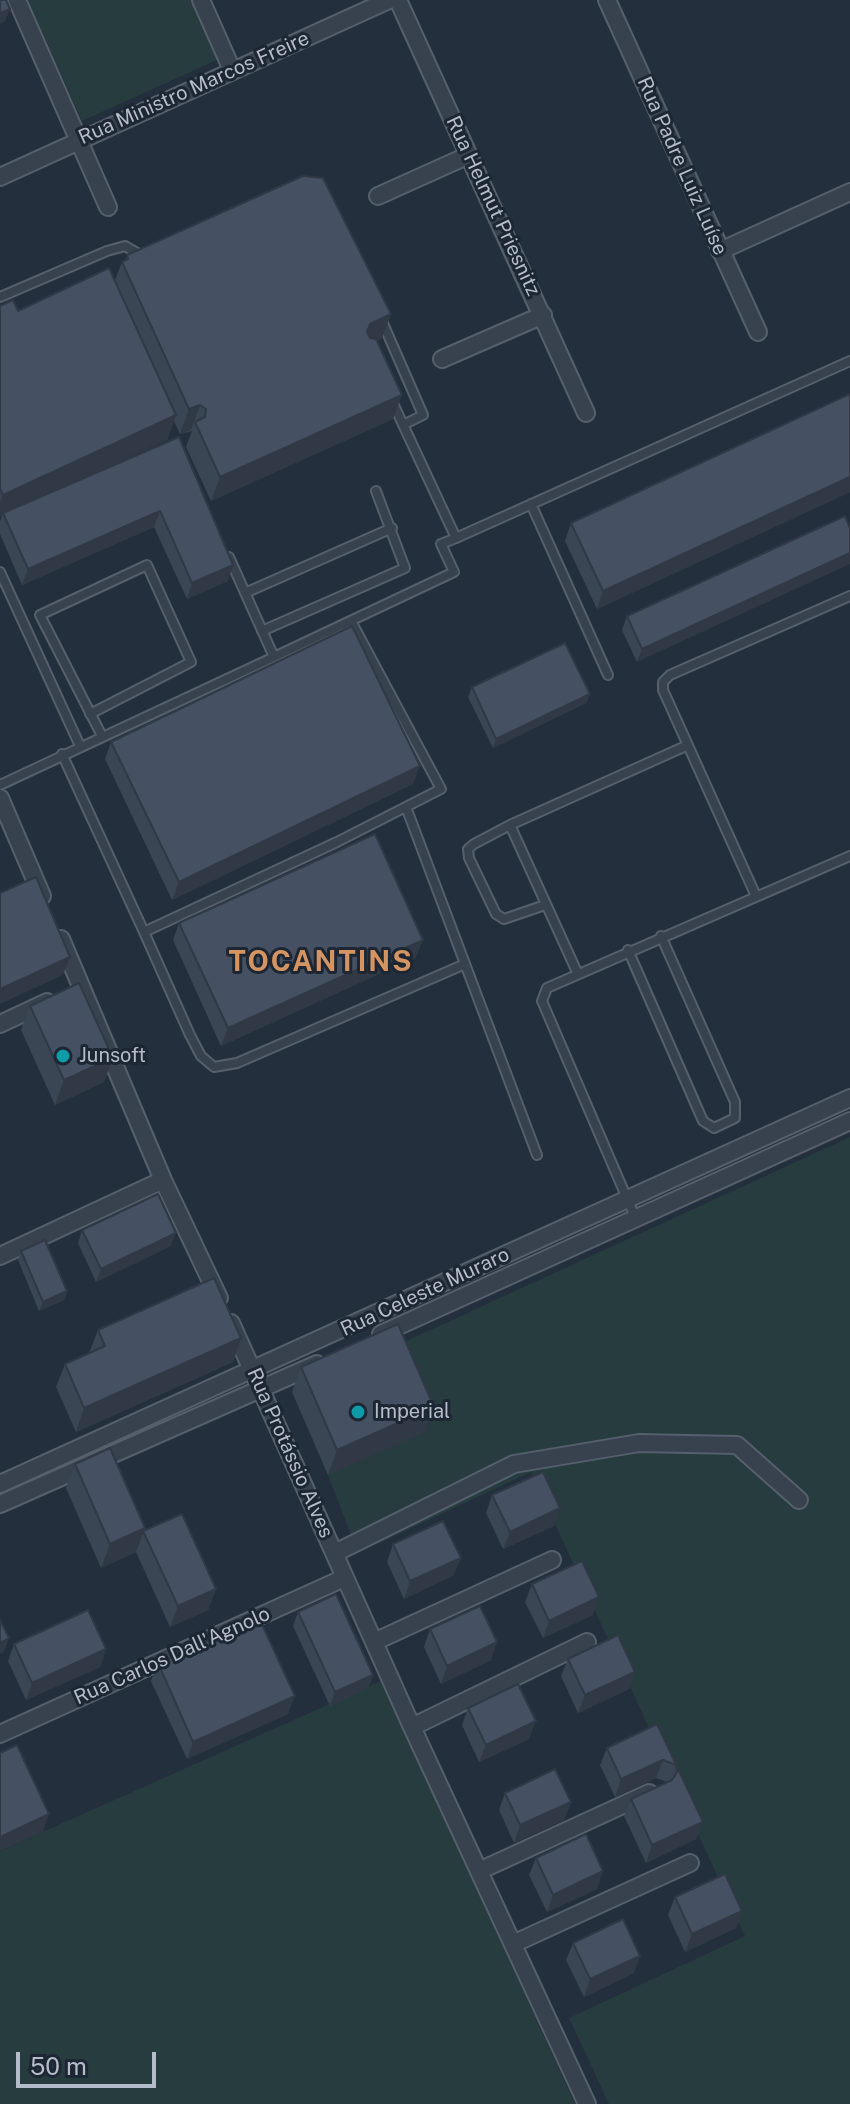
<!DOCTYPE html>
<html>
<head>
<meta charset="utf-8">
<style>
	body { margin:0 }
	#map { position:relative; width:850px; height:2104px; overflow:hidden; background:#242f3e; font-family:"Public Sans",sans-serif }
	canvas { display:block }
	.scale { position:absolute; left:16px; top:2052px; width:140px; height:36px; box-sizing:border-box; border:4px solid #b4bcc9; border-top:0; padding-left:10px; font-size:24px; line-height:28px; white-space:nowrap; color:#b4bcc9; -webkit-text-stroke:6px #1d2633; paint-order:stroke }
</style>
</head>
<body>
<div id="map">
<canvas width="850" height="2104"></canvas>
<div class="scale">50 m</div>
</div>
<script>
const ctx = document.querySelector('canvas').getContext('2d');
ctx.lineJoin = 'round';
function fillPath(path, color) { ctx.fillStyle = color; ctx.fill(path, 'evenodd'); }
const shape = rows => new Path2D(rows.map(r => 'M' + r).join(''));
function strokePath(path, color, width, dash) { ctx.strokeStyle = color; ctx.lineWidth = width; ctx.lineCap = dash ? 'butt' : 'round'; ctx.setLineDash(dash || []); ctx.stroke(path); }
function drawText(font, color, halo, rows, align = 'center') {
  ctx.font = font + ' "Public Sans",sans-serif'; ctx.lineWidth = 6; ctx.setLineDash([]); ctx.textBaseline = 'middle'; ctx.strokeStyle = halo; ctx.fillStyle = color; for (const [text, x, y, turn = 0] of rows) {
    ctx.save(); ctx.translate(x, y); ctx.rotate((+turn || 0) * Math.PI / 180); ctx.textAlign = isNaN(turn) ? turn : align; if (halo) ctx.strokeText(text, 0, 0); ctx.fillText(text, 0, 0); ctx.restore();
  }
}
fillPath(shape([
	[28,0,195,0,221,58,82,121],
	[850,1137,850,2104,609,2104,569,2018,745,1936,531,1472,358,1553,328,1475,425,1432,389,1349],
	[381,1681,575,2104,0,2104,0,1851]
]), '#263c3f');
const lane = shape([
	[0,297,107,251,125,246,142,256],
	[382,321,423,415,403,425],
	[392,401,456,538,850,361],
	[531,504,608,675],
	[0,572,80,746],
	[245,593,392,528],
	[262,631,405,568,376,491],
	[274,657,454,572,441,544,456,538],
	[90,714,191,662,147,565,40,615,102,736],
	[62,754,144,932,337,842,441,789,351,621],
	[0,785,274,657,229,557],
	[406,807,537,1155],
	[510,825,474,844,468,849,469,858,496,914,504,919,545,905],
	[756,896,663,690,663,682,670,675,850,596],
	[144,932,190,1035,201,1056,214,1067,237,1063,465,964],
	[628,950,703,1121,714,1128,735,1118,735,1102,661,936],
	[577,972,510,825,688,745],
	[635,1217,542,1001,547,988,850,856]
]);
const street = shape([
	[17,0,108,207],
	[201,0,232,70],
	[398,0,586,413],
	[607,0,758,332],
	[0,177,389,0],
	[378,196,469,155],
	[720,251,850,192],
	[442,359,543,315],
	[0,798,42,896],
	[61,939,163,1180,219,1298],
	[0,1024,47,1002],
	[0,1256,163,1180],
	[231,1323,412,1727,587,2104],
	[381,1334,850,1121],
	[0,1484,850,1098],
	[0,1504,317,1364],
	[335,1553,514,1464,639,1443,737,1445,799,1500],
	[374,1642,552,1560],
	[412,1727,587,1642],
	[0,1734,344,1578],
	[479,1871,649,1793],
	[515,1943,690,1863]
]);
strokePath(lane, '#565f6c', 12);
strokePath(street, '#565f6c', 20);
strokePath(lane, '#38414e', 8);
strokePath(street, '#38414e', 16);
fillPath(shape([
	[127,255,391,314,382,338,377,341,393,419,211,501,186,447,192,431,180,434,174,421,167,440,90,475,179,437,228,581,187,599,154,527,22,585,0,534,0,522,2,515,0,516,0,306,18,311,115,280,122,262,125,260],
	[850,394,850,492,597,609,565,541,571,523],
	[845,516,637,662,622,630,627,616],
	[472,687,590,694,586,703,493,748,468,697],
	[111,742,413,784,172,900,105,759],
	[179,923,416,957,221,1046,173,940],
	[30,1006,104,1082,55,1105,21,1030],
	[82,1230,171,1246,96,1282,78,1243],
	[21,1251,67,1291,64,1300,39,1311,18,1260],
	[98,1330,241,1338,233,1362,76,1432,56,1387,65,1364,89,1353],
	[301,1367,425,1432,328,1475,292,1392],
	[75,1464,145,1528,143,1531,216,1589,208,1610,170,1627,136,1552,101,1568,66,1488],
	[492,1495,554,1526,503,1549,486,1513],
	[393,1544,454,1575,404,1599,387,1562],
	[532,1584,593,1615,543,1638,525,1602],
	[298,1612,373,1675,368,1688,330,1706,293,1626],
	[430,1629,491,1660,441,1684,424,1647],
	[14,1644,106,1649,100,1667,26,1700,8,1661],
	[568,1659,635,1672,629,1689,578,1713,561,1676],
	[158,1663,288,1714,187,1759,151,1681],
	[468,1708,529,1739,479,1762,462,1725],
	[657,1724,703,1822,696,1839,646,1863,624,1816,631,1799,667,1782,656,1778,615,1797,600,1765,607,1748],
	[505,1793,571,1802,564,1820,514,1843,499,1810],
	[536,1858,597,1889,547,1912,529,1875],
	[675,1897,742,1911,736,1928,685,1952,668,1915],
	[573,1943,634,1973,584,1997,566,1960]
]), '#3b4654');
fillPath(shape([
	[10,9,5,21,0,24,0,13],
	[391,314,382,338,361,348,370,324],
	[402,395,393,419,211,501,220,477],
	[200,405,191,430,180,434,189,409],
	[176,415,167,440,4,515,3,513,2,515,0,516,0,502,3,495],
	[850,477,850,492,597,609,603,591],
	[160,511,154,527,22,585,28,569],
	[850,553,850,564,637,662,642,649],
	[233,565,228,581,187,599,192,583],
	[590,694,586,703,493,748,496,739],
	[420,766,413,784,172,900,179,882],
	[423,940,416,957,221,1046,228,1028],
	[70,957,63,975,0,1004,0,989],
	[113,1058,104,1082,55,1105,64,1080],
	[176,1233,171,1246,96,1282,101,1269],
	[67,1291,64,1300,39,1311,43,1302],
	[241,1338,233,1362,76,1432,84,1408],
	[434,1407,425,1432,328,1475,337,1450],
	[560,1508,554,1526,503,1549,510,1532],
	[145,1528,136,1552,101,1568,110,1544],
	[461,1558,454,1575,404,1599,410,1581],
	[216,1589,208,1610,170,1627,178,1606],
	[599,1597,593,1615,543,1638,549,1621],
	[9,1638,4,1652,0,1654,0,1643],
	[497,1642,491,1660,441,1684,447,1666],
	[106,1649,100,1667,26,1700,32,1683],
	[635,1672,629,1689,578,1713,585,1695],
	[373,1675,368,1688,330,1706,335,1692],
	[295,1696,288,1714,187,1759,193,1742],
	[536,1721,529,1739,479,1762,486,1745],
	[663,1760,656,1778,615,1797,621,1779],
	[571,1802,564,1820,514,1843,520,1825],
	[49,1814,43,1832,0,1851,0,1837],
	[703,1822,696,1839,646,1863,652,1845],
	[603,1871,597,1889,547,1912,553,1895],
	[742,1911,736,1928,685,1952,692,1934],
	[640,1956,634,1973,584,1997,590,1979]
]), '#303945');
const building = shape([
	[0,0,6,0,10,9,0,13,0,0],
	[303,176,323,178,391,314,370,324,367,332,370,338,376,339,402,395,220,477,195,422,205,417,206,409,200,405,189,409,122,262,128,259,127,255,303,176],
	[109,268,176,415,3,495,0,489,0,306,13,300,18,311,109,268],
	[850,394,850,477,603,591,571,523,850,394],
	[179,437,233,565,192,583,160,511,28,569,3,513,179,437],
	[845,516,850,528,850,553,642,649,627,616,845,516],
	[352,626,420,766,179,882,111,742,352,626],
	[565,643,590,694,496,739,472,687,565,643],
	[375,834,423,940,228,1028,179,923,375,834],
	[36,877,70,957,0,989,0,893,36,877],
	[79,983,113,1058,64,1080,30,1006,79,983],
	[158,1194,176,1233,101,1269,82,1230,158,1194],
	[45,1240,67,1291,43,1302,21,1251,45,1240],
	[214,1278,241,1338,84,1408,65,1364,105,1346,98,1330,214,1278],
	[398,1324,434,1407,337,1450,301,1367,398,1324],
	[110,1448,145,1528,110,1544,75,1464,110,1448],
	[543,1472,560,1508,510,1532,492,1495,543,1472],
	[182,1514,216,1589,178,1606,143,1531,182,1514],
	[443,1521,461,1558,410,1581,393,1544,443,1521],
	[582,1561,599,1597,549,1621,532,1584,582,1561],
	[336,1594,373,1675,335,1692,298,1612,336,1594],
	[480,1606,497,1642,447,1666,430,1629,480,1606],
	[88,1610,106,1649,32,1683,14,1644,88,1610],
	[259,1618,295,1696,193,1742,158,1663,259,1618],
	[0,1620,9,1638,0,1643,0,1620],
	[618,1635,635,1672,585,1695,568,1659,618,1635],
	[518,1684,536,1721,486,1745,468,1708,518,1684],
	[657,1724,703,1822,652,1845,631,1799,672,1780,677,1772,676,1765,663,1760,621,1779,607,1748,657,1724],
	[17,1745,49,1814,0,1837,0,1753,17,1745],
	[555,1769,571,1802,520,1825,505,1793,555,1769],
	[586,1834,603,1871,553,1895,536,1858,586,1834],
	[725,1874,742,1911,692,1934,675,1897,725,1874],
	[623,1919,640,1956,590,1979,573,1943,623,1919]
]);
fillPath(building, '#455162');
strokePath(building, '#303945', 2);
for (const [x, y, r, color] of [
	[63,1056,8,"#0f9aa8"],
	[358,1412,8,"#0f9aa8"]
]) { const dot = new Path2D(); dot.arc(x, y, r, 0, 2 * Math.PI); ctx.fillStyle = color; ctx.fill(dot); strokePath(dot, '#1d2633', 3); }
drawText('20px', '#b4bcc9', '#1d2633', [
	["Rua Ministro Marcos Freire",194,88,-24],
	["Rua Padre Luiz Luíse",682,166,66],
	["Rua Helmut Priesnitz",493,206,65],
	["Rua Celeste Muraro",425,1292,-25],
	["Rua Protássio Alves",290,1453,66],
	["Rua Carlos Dall'Agnolo",172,1656,-24]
]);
drawText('20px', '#b4bcc9', '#1d2633', [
	["Junsoft",79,1056],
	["Imperial",374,1412]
], 'left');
ctx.letterSpacing = '2px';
drawText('bold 28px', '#d59563', '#1d2633', [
	["TOCANTINS",321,962]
]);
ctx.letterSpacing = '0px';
</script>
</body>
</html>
